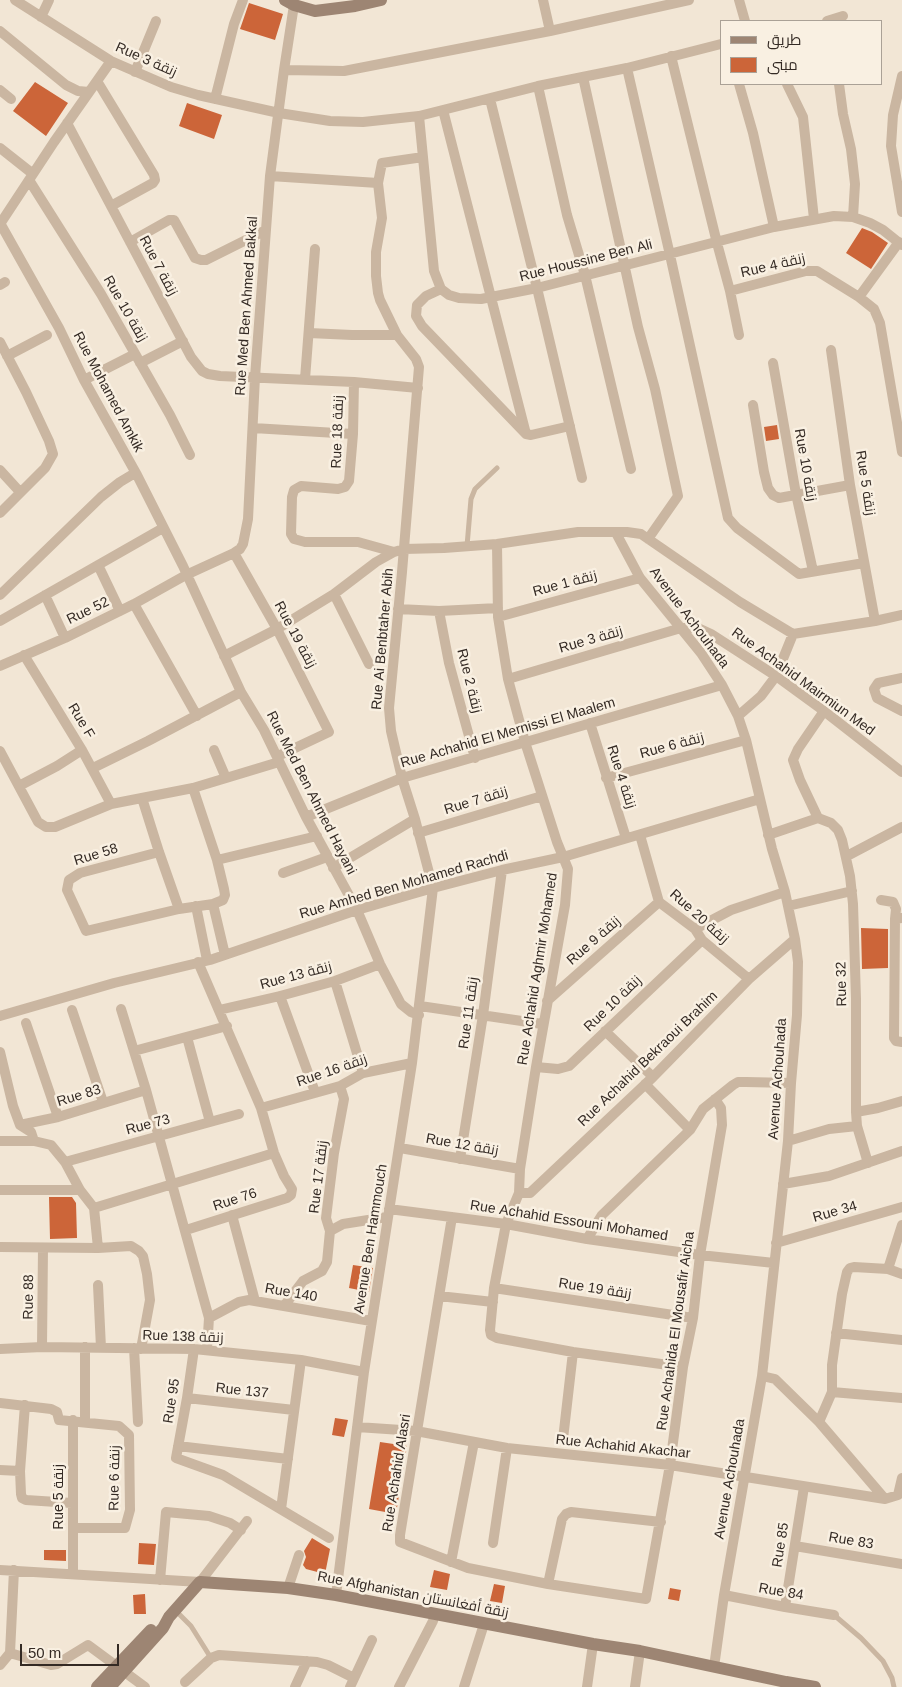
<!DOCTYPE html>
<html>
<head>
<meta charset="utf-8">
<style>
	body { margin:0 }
	#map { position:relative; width:902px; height:1687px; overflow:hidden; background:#f2e6d5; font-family:Arial,Cairo,sans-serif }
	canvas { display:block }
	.legend { position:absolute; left:720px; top:20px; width:162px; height:65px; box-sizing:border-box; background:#f9f0e2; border:1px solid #aaa196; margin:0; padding:6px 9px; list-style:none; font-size:15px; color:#342a24 }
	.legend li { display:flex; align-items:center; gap:10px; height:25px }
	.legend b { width:25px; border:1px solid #aaa196 }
	.scale { position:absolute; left:20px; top:1644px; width:99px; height:22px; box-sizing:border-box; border:2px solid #342a24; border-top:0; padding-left:6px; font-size:15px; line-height:18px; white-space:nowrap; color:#342a24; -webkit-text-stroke:4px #f9f0e2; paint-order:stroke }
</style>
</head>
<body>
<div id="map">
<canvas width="902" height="1687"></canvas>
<ul class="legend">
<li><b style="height:6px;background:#9d8573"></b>طريق</li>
<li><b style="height:14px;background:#cc6539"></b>مبنى</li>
</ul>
<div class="scale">50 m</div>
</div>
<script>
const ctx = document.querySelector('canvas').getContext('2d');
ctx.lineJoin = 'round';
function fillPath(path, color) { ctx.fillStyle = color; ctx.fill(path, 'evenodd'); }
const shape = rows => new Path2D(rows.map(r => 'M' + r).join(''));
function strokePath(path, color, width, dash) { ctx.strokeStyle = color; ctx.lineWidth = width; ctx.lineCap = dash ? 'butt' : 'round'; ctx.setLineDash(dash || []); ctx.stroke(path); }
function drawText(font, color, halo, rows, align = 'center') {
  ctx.font = font + ' Arial,Cairo,sans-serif'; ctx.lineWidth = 5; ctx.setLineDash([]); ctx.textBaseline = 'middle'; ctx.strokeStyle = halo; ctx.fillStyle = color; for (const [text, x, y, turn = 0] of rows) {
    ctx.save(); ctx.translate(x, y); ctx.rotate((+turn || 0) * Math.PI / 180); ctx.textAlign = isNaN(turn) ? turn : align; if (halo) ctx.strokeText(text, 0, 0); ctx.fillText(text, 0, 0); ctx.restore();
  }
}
fillPath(shape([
	[249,3,283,14,275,40,240,29],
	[35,82,68,103,46,136,13,111],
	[187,103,222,115,214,139,179,126],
	[862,228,872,232,888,243,871,269,846,253],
	[777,425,779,439,766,441,764,427],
	[861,928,888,929,888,968,862,969],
	[49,1197,72,1197,76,1203,77,1238,50,1239],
	[353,1265,373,1268,369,1292,349,1288],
	[335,1418,348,1420,344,1437,332,1435],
	[380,1442,407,1446,396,1514,369,1509],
	[312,1538,330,1549,325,1574,306,1569,303,1565,306,1557,304,1551],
	[139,1543,156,1544,154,1565,138,1564],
	[44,1550,66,1550,66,1561,44,1560],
	[434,1570,450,1574,447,1590,430,1587],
	[494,1584,505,1586,502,1603,490,1601],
	[670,1588,681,1590,679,1601,668,1599],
	[145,1594,146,1614,134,1614,133,1595]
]), '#cc6539');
strokePath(shape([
	[467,546,471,499,475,489,497,468],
	[176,1611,191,1626,211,1658],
	[834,1615,861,1638,883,1661,892,1678,894,1687]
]), '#cab6a1', 5);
strokePath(shape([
	[15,0,111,61,171,87,198,95,279,113,330,121,363,122,419,116,538,86,627,68,721,44],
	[543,0,550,31],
	[739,0,745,21],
	[41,17,49,0],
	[827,21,843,16],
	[0,31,66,85,78,91,89,92],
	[671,56,717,243,730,291,739,335],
	[627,68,670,255,728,518,737,528,799,574,864,563],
	[284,70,344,71,550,31,689,0],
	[135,72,156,21],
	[902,76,893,115,891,146,902,212],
	[583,77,638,327,655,389,678,496,648,539],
	[97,81,154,175,155,180,153,183,111,206],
	[739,84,753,133,774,227],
	[787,84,803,117,814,219],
	[839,84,843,114,851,149,855,184,853,217],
	[538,86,567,215,585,275,631,469],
	[0,90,11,99],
	[215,99,234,24,243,0],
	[490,99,537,288,582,478],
	[443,110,526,434],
	[419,116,434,271,441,289,449,295,459,298,481,299,537,288,774,227,834,216,853,217,870,223,883,230,902,245],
	[67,123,191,357,202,371,208,374,220,376,354,382,418,388],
	[0,148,33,174],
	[270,176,378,183],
	[29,180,101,294,170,415,190,455],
	[0,223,59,328,84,380,137,475,183,566,241,692,264,730,306,817,357,910,380,964,401,1004,411,1012,419,1015],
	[0,224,54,142,111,61],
	[130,242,169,220,174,220,195,258,201,260,206,260,266,230],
	[0,285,5,282],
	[441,289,426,296,417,305,416,316,422,326,526,434,531,435,570,426],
	[730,291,806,271,817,271,859,297,874,309,880,323,902,452],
	[859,297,899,242],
	[309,333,352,335,397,335],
	[0,342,26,392,49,441,53,454,45,468,0,513],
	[831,350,850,485,875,621],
	[7,356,47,335],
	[140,363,183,341],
	[773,363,796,494,813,571],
	[305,379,315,249],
	[84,380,135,354],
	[354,382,353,434,349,481,345,487,338,489,301,486,294,490,292,497,291,534,294,539,305,542,358,542,394,552],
	[753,405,764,472,768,488,773,495,779,498,850,485],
	[253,428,353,434],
	[0,470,20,492],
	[616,533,640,578,701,653,722,685,738,716,746,740,772,849,785,892,795,939,798,962,797,1015,791,1083,788,1141,762,1376,724,1595,714,1667],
	[497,544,498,617,508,679,525,742,557,842,568,869,565,905,536,1067,520,1169,519,1193,506,1224,494,1288,490,1330,491,1335,497,1338,573,1352,683,1367],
	[234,553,277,629,329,732,278,756],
	[98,565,120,611],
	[334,594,369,664],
	[0,595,101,497,120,482,135,473],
	[45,595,65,638],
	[134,604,197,716],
	[398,609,439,611,498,608],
	[439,611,449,663,475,758],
	[498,617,640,578],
	[0,621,163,528],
	[24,655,82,750,111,804],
	[224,656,277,629,334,594,376,562,394,552,404,549,444,548,497,544,578,532,627,532,641,534,740,602,793,634,875,621,902,615],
	[0,666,65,638,134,604,186,575,234,553,240,549,243,544,248,519,255,377,270,176,284,70,294,5],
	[902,678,878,683,874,689,877,698,902,711],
	[508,679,681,628,698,628,711,634,776,676,824,711,902,772],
	[738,716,761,696,776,676,793,634],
	[590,723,626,838],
	[214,750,226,778],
	[0,751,38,822,46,827,55,827,111,804,193,788,279,762],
	[93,768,148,741,241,692],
	[606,778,746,740],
	[19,786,57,766,82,750],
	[193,788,217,860,224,889,225,895,223,900,213,904],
	[142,798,159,852,179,909],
	[306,817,402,778,722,685],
	[818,818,800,780,793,760,798,749,824,711],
	[418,833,542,796],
	[640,835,659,902,695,929,702,940,749,979],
	[768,835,818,818,831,823,838,830,842,840,850,876,853,904,856,999,856,1112,857,1126,868,1163],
	[159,852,80,873,69,880,67,890,86,931,179,909,213,904,225,955],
	[847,856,902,827],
	[217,860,317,836],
	[333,868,415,819],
	[283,873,327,857],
	[881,900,893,902,896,909,895,919,902,918],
	[196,906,207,960],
	[788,906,852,891],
	[895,919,894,1038,896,1041,902,1042],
	[695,929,731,910,785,892],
	[335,981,363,1073],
	[280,996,315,1092],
	[547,1001,659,902],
	[420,1006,542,1024],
	[121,1009,146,1090,209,1318,207,1350],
	[72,1010,103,1102],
	[219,1010,280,996,335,981,380,964],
	[0,1016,114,983,210,960,357,910,433,888,502,870,563,857,760,799],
	[26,1023,58,1117],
	[605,1031,653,1077],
	[187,1037,210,1122],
	[134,1051,227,1026],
	[0,1052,13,1106,20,1125,31,1132,34,1141,51,1145,65,1162,80,1190,94,1208,98,1248],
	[536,1067,558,1069,569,1066,702,940],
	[645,1084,690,1130],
	[261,1108,340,1086,363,1073,412,1063],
	[856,1112,878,1108,902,1101],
	[20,1125,58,1117,146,1090],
	[0,1141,34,1141],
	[788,1141,829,1129,857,1126],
	[400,1148,520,1169],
	[460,1159,483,1015,502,870],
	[65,1162,239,1114],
	[783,1184,829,1176,902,1151],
	[0,1190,80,1190],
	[519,1193,530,1193,653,1077,749,979,795,939],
	[94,1208,274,1153],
	[389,1209,506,1224,587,1239,700,1255,774,1263],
	[232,1215,255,1301],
	[452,1217,400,1535,400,1542,468,1568,548,1584,646,1599,670,1465,683,1367,693,1318,700,1255,722,1125,721,1108,715,1099],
	[186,1230,287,1198,291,1195,292,1189,284,1176,274,1153,261,1108,198,962],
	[330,1231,343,1224,387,1217],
	[587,1239,602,1215,690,1130,703,1109,733,1085,738,1082,746,1082,791,1083],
	[776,1243,902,1207],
	[0,1247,98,1248,131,1246,139,1251,143,1256,147,1274,150,1300,141,1349],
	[888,1269,902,1225],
	[98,1285,101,1348],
	[494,1288,693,1318],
	[439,1296,493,1302],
	[284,1306,303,1281,322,1271,327,1262,330,1231,326,1218,334,1153,344,1099,340,1086],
	[209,1318,239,1302,249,1300,371,1321],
	[836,1333,902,1340],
	[42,1347,43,1248],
	[134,1348,138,1422],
	[0,1349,42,1347,194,1349,301,1360,364,1372],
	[194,1349,187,1398,176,1458,223,1475,329,1538],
	[762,1376,775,1379,819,1422,885,1499],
	[832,1392,902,1398],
	[187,1398,294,1410],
	[0,1403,51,1409,57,1412,59,1420,119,1426,129,1435,130,1510,125,1528,73,1528],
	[85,1421,85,1347],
	[819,1422,832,1392,832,1365,842,1294,847,1272,850,1268,854,1267,888,1269,902,1274],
	[357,1427,416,1431,507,1448,670,1465,885,1499,898,1495],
	[563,1439,573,1352],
	[178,1446,288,1459],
	[0,1470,20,1471,21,1494,22,1498,26,1500,72,1503],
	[20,1471,25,1405],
	[898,1495,902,1478],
	[281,1509,301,1360],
	[493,1543,507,1448],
	[795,1546,902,1564],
	[451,1562,474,1442],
	[0,1570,200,1582,247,1521],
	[73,1574,73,1420],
	[160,1580,166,1512,209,1516,230,1523,241,1530],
	[548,1584,562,1519,566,1514,571,1512,661,1522],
	[288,1588,299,1555],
	[336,1595,364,1372,412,1063,433,888,415,819,402,778,391,731,389,708,402,572,419,367,416,359,397,335,380,300,378,293,376,276,376,252,382,218,378,183,382,163,423,157],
	[724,1595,785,1607,834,1615],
	[785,1607,804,1487],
	[10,1653,51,1665,57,1664,88,1645,145,1687],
	[0,1665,10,1653,14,1570],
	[185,1682,211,1658,219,1655,317,1662,328,1665,354,1678],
	[295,1687,307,1661],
	[350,1687,372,1640],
	[399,1687,433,1621,435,1614],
	[464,1687,484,1624],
	[587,1687,593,1644],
	[635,1687,640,1651]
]), '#cab6a1', 10);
strokePath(shape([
	[285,0,294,5,315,11,355,6,381,0],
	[97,1687,151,1630],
	[110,1687,163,1628,169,1617,200,1582,288,1588,336,1595,593,1644,640,1651,786,1682,815,1687]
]), '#9d8573', 12);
drawText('14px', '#342a24', '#f9f0e2', [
	["Rue 3 زنقة",146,60,24],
	["Rue Houssine Ben Ali",586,261,-14],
	["Rue 7 زنقة",158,266,62],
	["Rue 4 زنقة",773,266,-13],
	["Rue Med Ben Ahmed Bakkal",247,306,-86],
	["Rue 10 زنقة",125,309,60],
	["Rue Mohamed Amkik",108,392,62],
	["Rue 18 زنقة",338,432,-88],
	["Rue 10 زنقة",805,465,80],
	["Rue 5 زنقة",865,483,81],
	["Rue 1 زنقة",565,584,-15],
	["Rue 52",88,611,-26],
	["Avenue Achouhada",689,618,53],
	["Rue 19 زنقة",295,635,62],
	["Rue Ai Benbtaher Abih",383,639,-85],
	["Rue 3 زنقة",591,640,-16],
	["Rue 2 زنقة",469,681,76],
	["Rue Achahid Mairmiun Med",803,682,36],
	["Rue F",81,721,59],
	["Rue Achahid El Mernissi El Maalem",508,733,-16],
	["Rue 6 زنقة",672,746,-15],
	["Rue 4 زنقة",621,777,72],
	["Rue Med Ben Ahmed Hayani",311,793,63],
	["Rue 7 زنقة",476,801,-17],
	["Rue 58",96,855,-17],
	["Rue Amhed Ben Mohamed Rachdi",404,885,-16],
	["Rue 20 زنقة",699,917,42],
	["Rue 9 زنقة",594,941,-41],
	["Rue Achahid Aghmir Mohamed",538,969,-81],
	["Rue 13 زنقة",296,976,-15],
	["Rue 32",842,984,-91],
	["Rue 10 زنقة",613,1004,-44],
	["Rue 11 زنقة",469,1013,-82],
	["Rue Achahid Bekraoui Brahim",648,1059,-44],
	["Rue 16 زنقة",332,1071,-19],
	["Avenue Achouhada",778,1079,-86],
	["Rue 83",79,1096,-17],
	["Rue 73",148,1125,-15],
	["Rue 12 زنقة",462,1145,10],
	["Rue 17 زنقة",319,1177,-83],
	["Rue 76",235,1200,-18],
	["Rue 34",835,1212,-16],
	["Rue Achahid Essouni Mohamed",569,1221,9],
	["Avenue Ben Hammouch",371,1239,-81],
	["Rue 19 زنقة",595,1289,9],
	["Rue 140",291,1293,10],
	["Rue 88",29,1297,-89],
	["Rue Achahida El Mousafir Aicha",676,1331,-82],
	["Rue 138 زنقة",183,1337,2],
	["Rue 137",242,1391,6],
	["Rue 95",172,1401,-81],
	["Rue Achahid Akachar",623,1447,6],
	["Rue Achahid Alasri",397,1473,-81],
	["Rue 6 زنقة",115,1478,-89],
	["Avenue Achouhada",730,1479,-80],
	["Rue 5 زنقة",59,1497,-90],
	["Rue 83",851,1541,10],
	["Rue 85",781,1545,-81],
	["Rue 84",781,1592,10],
	["Rue Afghanistan زنقة أفغانستان",413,1595,11]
]);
</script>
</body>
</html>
